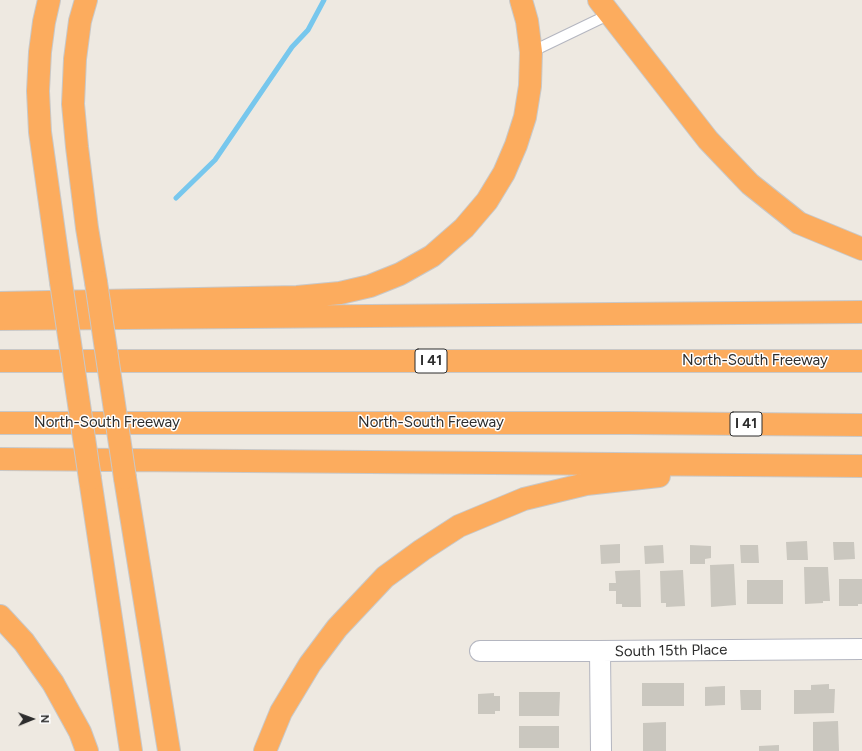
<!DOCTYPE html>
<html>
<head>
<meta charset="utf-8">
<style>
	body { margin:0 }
	#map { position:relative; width:862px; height:751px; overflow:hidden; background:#eee9e1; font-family:Figtree,sans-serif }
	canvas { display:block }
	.north { position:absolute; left:12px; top:699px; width:40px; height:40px; -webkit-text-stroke:3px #fff; paint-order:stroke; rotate:89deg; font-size:11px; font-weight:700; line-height:16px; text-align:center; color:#2d2d2d }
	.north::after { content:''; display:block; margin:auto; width:14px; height:18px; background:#2d2d2d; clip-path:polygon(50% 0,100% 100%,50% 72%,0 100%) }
</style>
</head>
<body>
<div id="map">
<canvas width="862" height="751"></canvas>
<div class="north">N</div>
</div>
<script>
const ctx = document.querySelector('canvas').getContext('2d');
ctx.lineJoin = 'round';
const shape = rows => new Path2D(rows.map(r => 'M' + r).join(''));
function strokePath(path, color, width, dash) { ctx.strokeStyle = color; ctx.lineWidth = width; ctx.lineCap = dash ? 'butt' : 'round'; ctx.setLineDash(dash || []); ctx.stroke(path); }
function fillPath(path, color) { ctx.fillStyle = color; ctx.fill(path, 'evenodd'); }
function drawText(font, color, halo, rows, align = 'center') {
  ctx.font = font + ' Figtree,sans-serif'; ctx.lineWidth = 3; ctx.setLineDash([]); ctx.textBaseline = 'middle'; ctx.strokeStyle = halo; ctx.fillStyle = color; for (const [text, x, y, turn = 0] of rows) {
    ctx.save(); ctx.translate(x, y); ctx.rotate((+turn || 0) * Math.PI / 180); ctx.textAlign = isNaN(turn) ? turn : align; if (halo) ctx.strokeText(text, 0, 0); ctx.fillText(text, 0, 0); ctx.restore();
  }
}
strokePath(shape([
	[176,198,215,160,292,47,308,30,324,0]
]), '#77c7ed', 5);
fillPath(shape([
	[807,541,808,560,787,560,786,542],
	[833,542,854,542,855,559,834,560],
	[620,544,620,563,601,564,600,545],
	[663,545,664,563,645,564,644,546],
	[690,545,711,546,711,558,705,559,705,564,690,564],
	[740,545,758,545,759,563,741,563],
	[734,564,736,605,711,607,710,565],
	[804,567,828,567,830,601,823,601,823,603,805,604],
	[640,570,641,607,622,607,622,604,616,604,616,591,609,591,609,583,616,583,615,571],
	[683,570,685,606,666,607,666,603,661,603,660,571],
	[839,579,862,579,862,604,858,604,858,606,839,606],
	[747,580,783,580,783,604,747,604],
	[642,683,684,683,684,706,642,706],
	[829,684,829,689,835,689,834,713,794,714,794,690,811,690,811,685],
	[725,686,725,705,705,706,705,687],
	[740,690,761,690,761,710,741,710],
	[519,692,560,692,559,716,519,716],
	[494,693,494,696,500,696,500,711,495,711,495,714,478,714,478,694],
	[838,721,839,751,813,751,813,722],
	[666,722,666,751,643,751,643,723],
	[519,726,559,726,559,748,519,748],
	[779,745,779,751,759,751,759,746]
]), '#cac7bf');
const service = shape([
	[531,52,610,14]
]);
const minor = shape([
	[480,651,600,651,862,649],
	[600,651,601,751]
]);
const motorway = shape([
	[49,0,44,22,40,52,38,91,40,132,61,282],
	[86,0,80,21,75,59,73,104,77,147,87,228,96,282],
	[599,0,708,140,750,184,799,223,862,249],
	[0,303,297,297,340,293,370,286,400,274,432,256,464,228,487,201,504,173,516,145,525,117,530,86,531,52,527,21,521,0],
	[0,319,862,312],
	[0,361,862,361],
	[0,423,629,423,862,425],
	[0,459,862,466],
	[125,478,169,751],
	[90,479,131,751],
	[0,616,24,642,53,683,80,732,87,751],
	[265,751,281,712,310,664,337,628,385,577,422,550,459,526,524,499,586,484,659,476]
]);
strokePath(service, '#b4b6c0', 12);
strokePath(minor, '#b4b6c0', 22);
strokePath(motorway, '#c8c8c8', 24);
strokePath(service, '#fff', 10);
strokePath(minor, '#fff', 20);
strokePath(motorway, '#fcac5e', 22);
const motorwayBridge = shape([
	[61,282,90,479],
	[96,282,125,478]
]);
strokePath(motorwayBridge, '#c8c8c8', 24, []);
strokePath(motorwayBridge, '#fcac5e', 22);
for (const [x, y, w] of [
	[431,361,32],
	[746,424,32]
]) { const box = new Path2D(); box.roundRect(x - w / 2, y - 12, w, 24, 3); ctx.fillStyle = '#fff'; ctx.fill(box); strokePath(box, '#2d2d2d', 1); }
drawText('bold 14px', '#2d2d2d', null, [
	["I 41",431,361],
	["I 41",746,424]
]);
drawText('15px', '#2d2d2d', '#fff', [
	["North-South Freeway",755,361],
	["North-South Freeway",107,423],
	["North-South Freeway",431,423],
	["South 15th Place",671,651,-1]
]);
</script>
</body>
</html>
